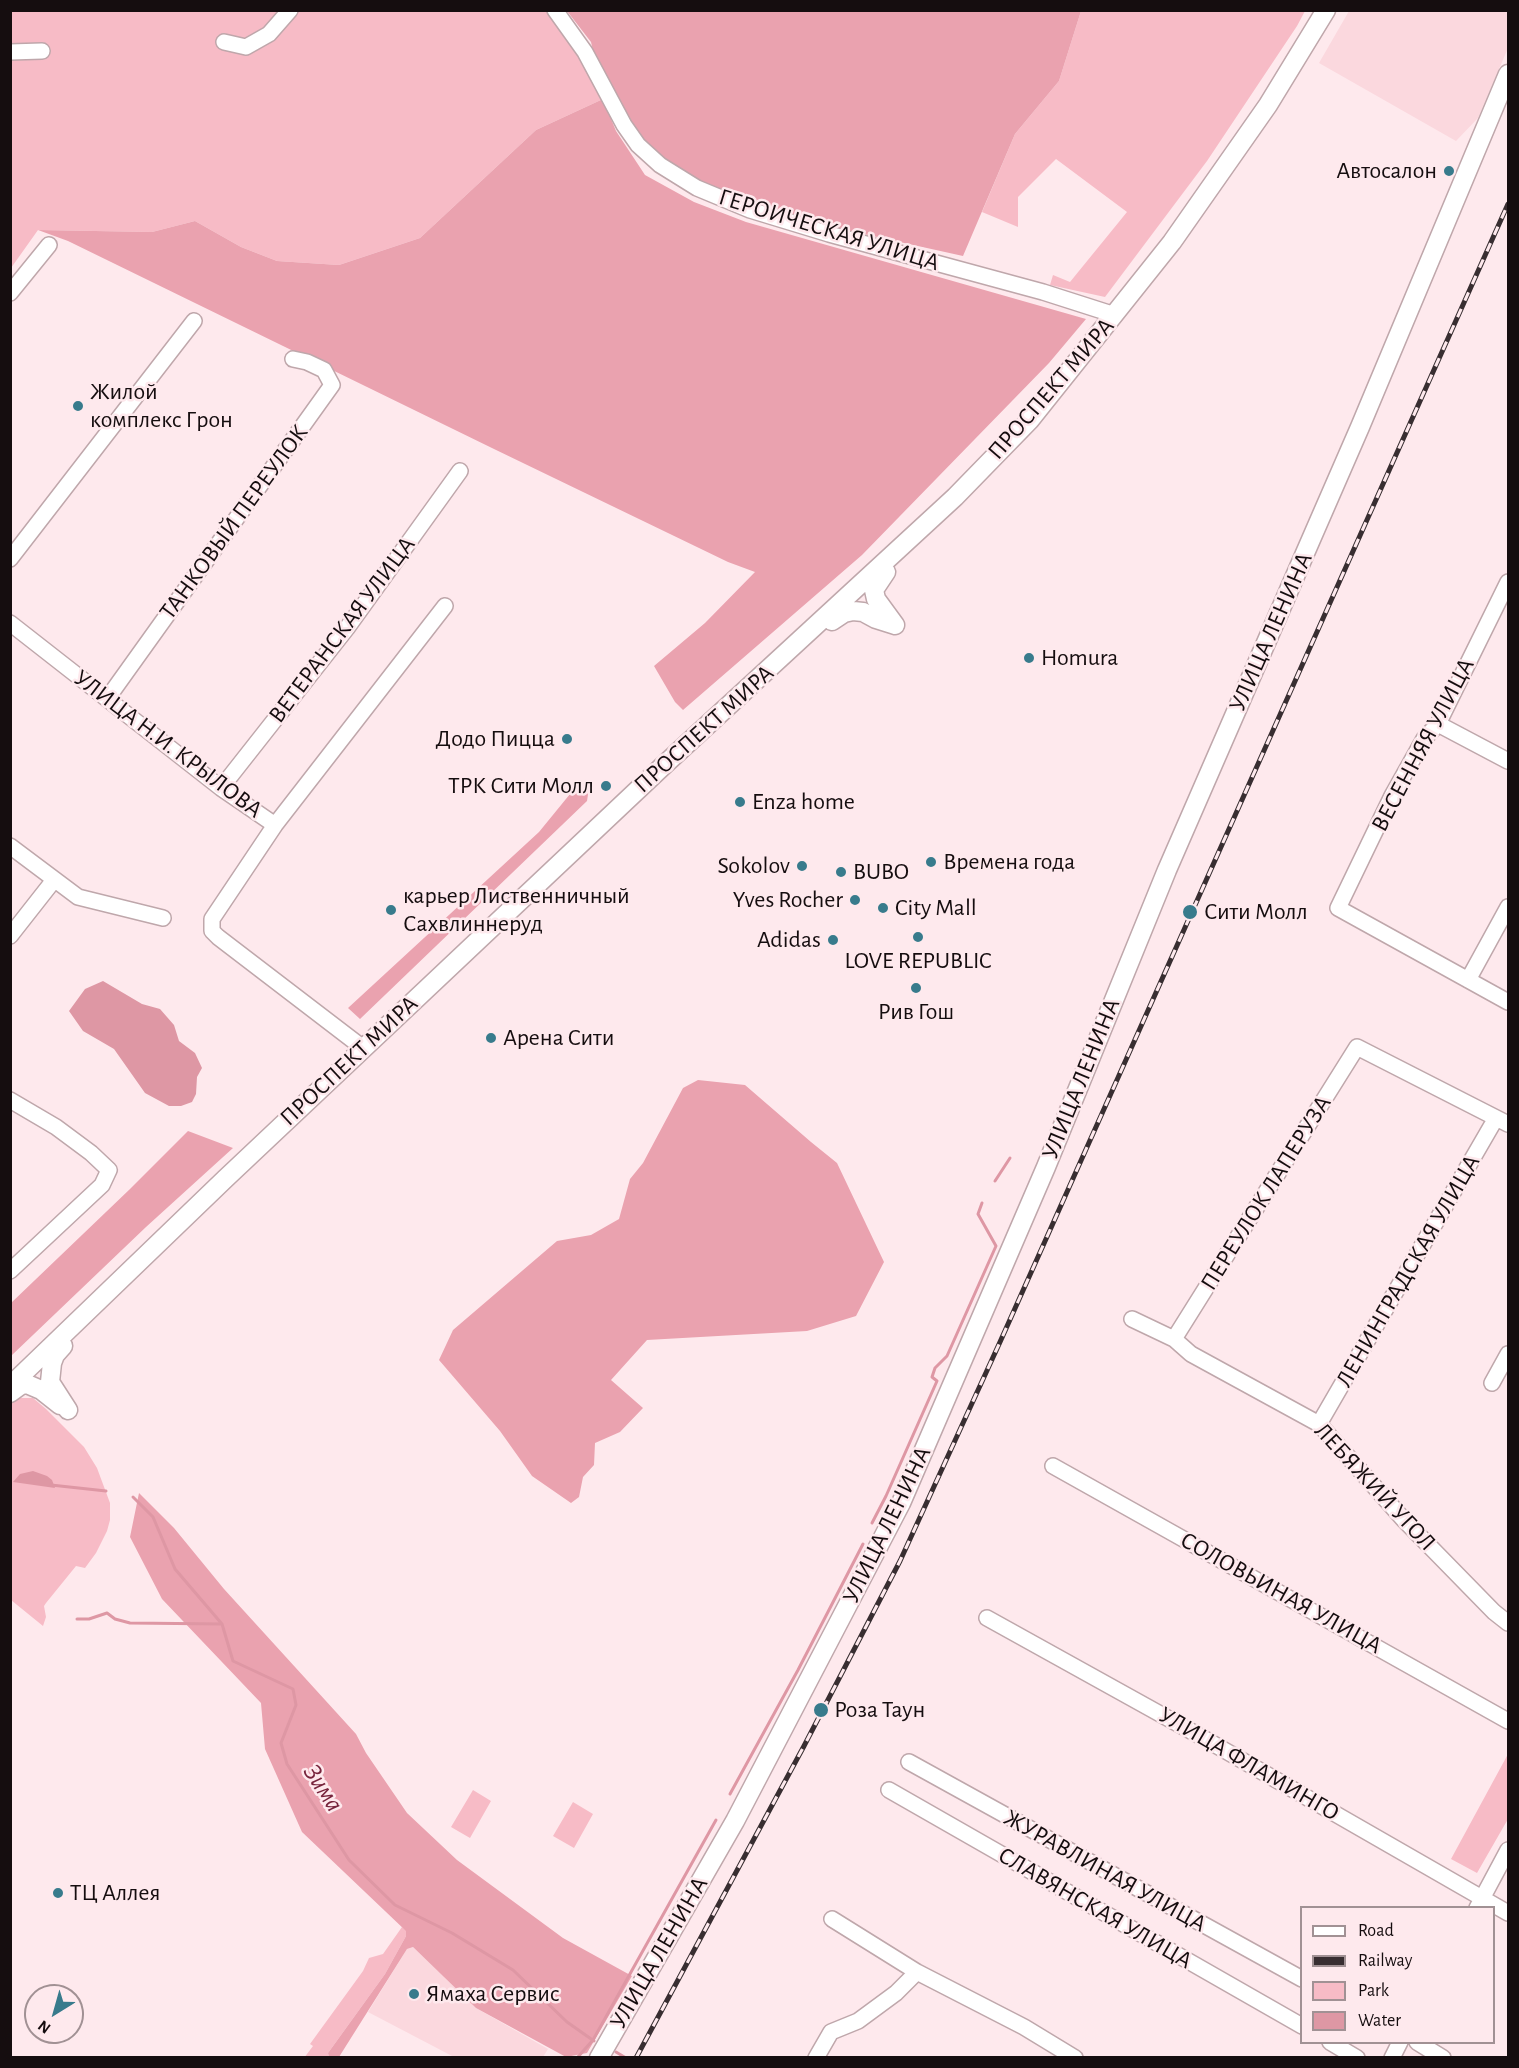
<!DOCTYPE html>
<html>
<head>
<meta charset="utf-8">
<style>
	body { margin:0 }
	#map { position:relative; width:1519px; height:2068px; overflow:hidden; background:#fee9ed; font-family:"Alegreya Sans",sans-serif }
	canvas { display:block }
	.frame { position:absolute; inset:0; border:12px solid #150d0f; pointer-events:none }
	.legend { position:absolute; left:1300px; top:1906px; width:195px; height:138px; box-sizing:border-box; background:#fee9ed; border:2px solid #a19194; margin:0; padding:8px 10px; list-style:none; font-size:18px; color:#150d0f }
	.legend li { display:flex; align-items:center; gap:12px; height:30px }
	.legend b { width:30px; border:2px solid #a19194 }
	.north { position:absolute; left:24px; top:1984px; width:60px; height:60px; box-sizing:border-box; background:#fee9ed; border:2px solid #a19194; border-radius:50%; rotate:217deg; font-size:16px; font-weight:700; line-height:24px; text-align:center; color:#150d0f }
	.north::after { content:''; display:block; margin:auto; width:21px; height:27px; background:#387b8c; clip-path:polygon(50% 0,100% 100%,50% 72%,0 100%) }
</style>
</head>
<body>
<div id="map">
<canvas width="1519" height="2068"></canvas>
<div class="frame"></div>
<ul class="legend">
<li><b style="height:8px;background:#fff"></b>Road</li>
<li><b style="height:8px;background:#382e31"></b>Railway</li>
<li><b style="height:16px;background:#f7bbc6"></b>Park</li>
<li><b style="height:16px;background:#de97a4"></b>Water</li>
</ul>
<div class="north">N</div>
</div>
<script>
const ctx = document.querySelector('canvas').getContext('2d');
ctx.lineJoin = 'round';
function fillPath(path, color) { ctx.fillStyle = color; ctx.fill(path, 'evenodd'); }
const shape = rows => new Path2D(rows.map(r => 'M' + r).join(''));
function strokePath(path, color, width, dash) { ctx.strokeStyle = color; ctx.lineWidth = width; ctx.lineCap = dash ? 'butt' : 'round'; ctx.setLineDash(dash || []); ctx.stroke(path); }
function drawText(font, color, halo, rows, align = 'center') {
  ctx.font = font + ' "Alegreya Sans",sans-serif'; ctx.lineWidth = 5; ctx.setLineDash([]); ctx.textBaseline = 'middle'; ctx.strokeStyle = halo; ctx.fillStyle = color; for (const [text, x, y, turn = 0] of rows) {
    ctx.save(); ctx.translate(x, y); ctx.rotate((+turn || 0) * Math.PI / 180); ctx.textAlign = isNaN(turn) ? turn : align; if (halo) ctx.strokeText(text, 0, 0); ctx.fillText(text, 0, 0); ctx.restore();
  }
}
fillPath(shape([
	[1349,11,1508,11,1508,48,1478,118,1456,141,1319,63],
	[413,1947,476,2008,548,2049,543,2057,454,2057,368,2012,407,1949]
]), '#fbd8de');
fillPath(shape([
	[11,11,562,11,603,99,536,130,420,238,339,265,277,261,241,247,195,221,152,232,38,230,11,268],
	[1081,11,1305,11,1297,26,1207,161,1105,297,1050,285,1053,275,1070,282,1127,212,1056,159,1018,197,1018,227,982,212,1015,134,1059,81],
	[19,1398,33,1398,46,1409,84,1447,97,1468,110,1503,110,1520,107,1531,96,1553,85,1568,76,1566,46,1603,44,1606,46,1617,43,1626,11,1600,10,1403],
	[1508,1754,1508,1819,1477,1873,1451,1859],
	[473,1790,491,1801,470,1838,451,1827],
	[573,1802,593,1814,574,1848,553,1836],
	[402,1927,407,1931,406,1936,385,1974,328,2053,329,2057,304,2058,313,2046,310,2044,363,1971,369,1958,383,1954]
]), '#f7bbc6');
fillPath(shape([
	[567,11,1081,11,1059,81,1015,134,963,256,814,223,721,194,662,164,601,84,591,42],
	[603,99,616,131,645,175,694,202,746,222,1086,319,1049,363,862,555,683,710,675,702,654,666,705,623,755,572,728,562,494,449,68,241,38,230,152,232,195,221,241,247,277,261,339,265,420,238,536,130],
	[579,783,589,788,587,801,360,1019,348,1008,539,832],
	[698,1080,745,1085,811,1142,837,1163,884,1262,856,1316,807,1331,647,1340,611,1380,643,1408,620,1432,595,1443,594,1465,583,1477,579,1497,571,1503,532,1476,500,1431,439,1360,453,1330,557,1241,591,1235,619,1219,630,1179,643,1163,683,1088],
	[188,1131,233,1148,146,1227,11,1356,11,1303,130,1189],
	[139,1493,174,1528,224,1589,356,1734,366,1753,407,1813,457,1860,563,1938,632,1976,587,2053,566,2057,476,2008,413,1947,407,1949,339,2057,329,2057,328,2053,385,1974,406,1936,406,1931,302,1832,265,1749,261,1703,162,1599,130,1537]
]), '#eaa2af');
fillPath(shape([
	[103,981,142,1004,160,1009,174,1025,179,1041,195,1053,202,1068,197,1077,196,1094,192,1102,181,1106,169,1106,145,1093,114,1049,83,1031,69,1011,85,989],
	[33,1471,47,1476,52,1480,55,1488,13,1482,20,1474]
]), '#de97a4');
strokePath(shape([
	[995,1181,1010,1158],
	[51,1485,106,1491],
	[133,1497,153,1517,175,1569,222,1624,233,1661,293,1689,296,1705,281,1743,287,1764,349,1860,395,1905,452,1933,513,1970,567,2022,594,2041],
	[872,1523,886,1496,937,1381,932,1377,935,1368,947,1356,996,1246,978,1214,982,1203],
	[77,1619,89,1619,107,1613,115,1619,130,1623,222,1624],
	[730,1794,798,1670,863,1544],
	[616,2052,626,2058],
	[577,2058,593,2040,716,1820]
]), '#de97a4', 3);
const minor = shape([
	[555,10,585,52,624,125,638,145,660,165,697,188,750,210,829,234,1043,292,1115,315],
	[224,42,246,47,269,34,290,10],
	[10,52,42,51],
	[10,293,49,245],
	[10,559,194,321],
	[1508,582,1438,724,1424,739,1392,796,1338,908,1508,1002],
	[10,623,221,788,275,825],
	[107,699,332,385,324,370,307,362,293,359],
	[1438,724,1508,761],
	[221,788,347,628,460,471],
	[10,846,78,897,163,918],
	[10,936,54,880],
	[1468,980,1508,907],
	[363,1048,218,937,212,931,212,919,275,825,445,606],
	[10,1100,56,1127,91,1153,109,1170,102,1185,10,1271],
	[1132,1319,1174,1339,1191,1354,1319,1424,1404,1520,1494,1612,1508,1623],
	[1174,1339,1357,1047,1508,1124],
	[1492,1383,1508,1354],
	[1319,1424,1496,1118],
	[1053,1466,1508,1721],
	[987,1618,1198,1735,1508,1913],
	[909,1762,1302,1979],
	[889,1790,1302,2026],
	[1477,1908,1508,1850],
	[832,1919,917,1972,1024,2027,1075,2058],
	[1330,2042,1357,2058],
	[1417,2042,1443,2058],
	[816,2058,831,2032,858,2021,896,1993,917,1972],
	[1392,2058,1400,2042]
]);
const major = shape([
	[886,572,874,590,876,599,895,625],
	[832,621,844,613,853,611,863,612,876,619,895,625],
	[63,1346,55,1355,52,1363,50,1382,68,1410],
	[10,1386,225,1179,663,766,955,497,1030,420,1172,242,1268,105,1326,10],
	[10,1393,21,1385,27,1384,41,1390,60,1405],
	[599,2058,735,1821,901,1503,1046,1167,1167,870,1360,427,1508,74]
]);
strokePath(minor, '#bfa7ab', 18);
strokePath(major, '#bfa7ab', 21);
strokePath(minor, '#fff', 15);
strokePath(major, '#fff', 18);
const rail = shape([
	[636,2058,804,1746,900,1561,1000,1342,1508,204]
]);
strokePath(rail, '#382e31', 5);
strokePath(rail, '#fee9ed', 3, [9]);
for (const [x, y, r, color] of [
	[1449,171,6,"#387b8c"],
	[78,406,6,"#387b8c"],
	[1029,658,6,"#387b8c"],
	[567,739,6,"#387b8c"],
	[606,786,6,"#387b8c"],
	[740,802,6,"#387b8c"],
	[931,862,6,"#387b8c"],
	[802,866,6,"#387b8c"],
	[841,872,6,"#387b8c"],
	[855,900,6,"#387b8c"],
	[883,908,6,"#387b8c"],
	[391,910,6,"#387b8c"],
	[1190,912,8,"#387b8c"],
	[918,937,6,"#387b8c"],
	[833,940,6,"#387b8c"],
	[916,988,6,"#387b8c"],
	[491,1038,6,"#387b8c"],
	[821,1710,8,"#387b8c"],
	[58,1893,6,"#387b8c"],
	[414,1994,6,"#387b8c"]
]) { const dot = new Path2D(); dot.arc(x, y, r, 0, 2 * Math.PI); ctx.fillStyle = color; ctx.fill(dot); strokePath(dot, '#fee9ed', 2); }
drawText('24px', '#150d0f', '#fee9ed', [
	["Автосалон",1437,171,"right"],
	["Жилой",90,392],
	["комплекс Грон",90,420],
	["Homura",1041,658],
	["Додо Пицца",555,739,"right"],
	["ТРК Сити Молл",594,786,"right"],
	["Enza home",752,802],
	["Времена года",943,862],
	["Sokolov",790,866,"right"],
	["BUBO",853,872],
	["карьер Лиственничный",403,896],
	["Сахвлиннеруд",403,924],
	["Yves Rocher",843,900,"right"],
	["City Mall",895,908],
	["Сити Молл",1204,912],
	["Adidas",821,940,"right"],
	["LOVE REPUBLIC",918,961,"center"],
	["Рив Гош",916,1012,"center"],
	["Арена Сити",503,1038],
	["Роза Таун",834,1710],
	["ТЦ Аллея",70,1893],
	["Ямаха Сервис",426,1994]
], 'left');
drawText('24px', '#150d0f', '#fee9ed', [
	["ГЕРОИЧЕСКАЯ УЛИЦА",829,230,17],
	["ПРОСПЕКТ МИРА",1051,389,-49],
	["ТАНКОВЫЙ ПЕРЕУЛОК",234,522,-54],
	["ВЕТЕРАНСКАЯ УЛИЦА",342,630,-53],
	["УЛИЦА ЛЕНИНА",1271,632,-66],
	["ПРОСПЕКТ МИРА",704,729,-42],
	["УЛИЦА Н.И. КРЫЛОВА",168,744,37],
	["ВЕСЕННЯЯ УЛИЦА",1423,745,-62],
	["ПРОСПЕКТ МИРА",349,1061,-43],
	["УЛИЦА ЛЕНИНА",1081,1079,-68],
	["ПЕРЕУЛОК ЛАПЕРУЗА",1266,1193,-58],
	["ЛЕНИНГРАДСКАЯ УЛИЦА",1408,1271,-60],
	["ЛЕБЯЖИЙ УГОЛ",1375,1487,47],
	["УЛИЦА ЛЕНИНА",887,1525,-64],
	["СОЛОВЬИНАЯ УЛИЦА",1281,1593,29],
	["УЛИЦА ФЛАМИНГО",1249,1764,30],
	["ЖУРАВЛИНАЯ УЛИЦА",1105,1871,29],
	["СЛАВЯНСКАЯ УЛИЦА",1095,1908,30],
	["УЛИЦА ЛЕНИНА",659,1953,-60]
]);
drawText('italic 26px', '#77243c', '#fee9ed', [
	["Зима",323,1788,57]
]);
</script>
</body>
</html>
